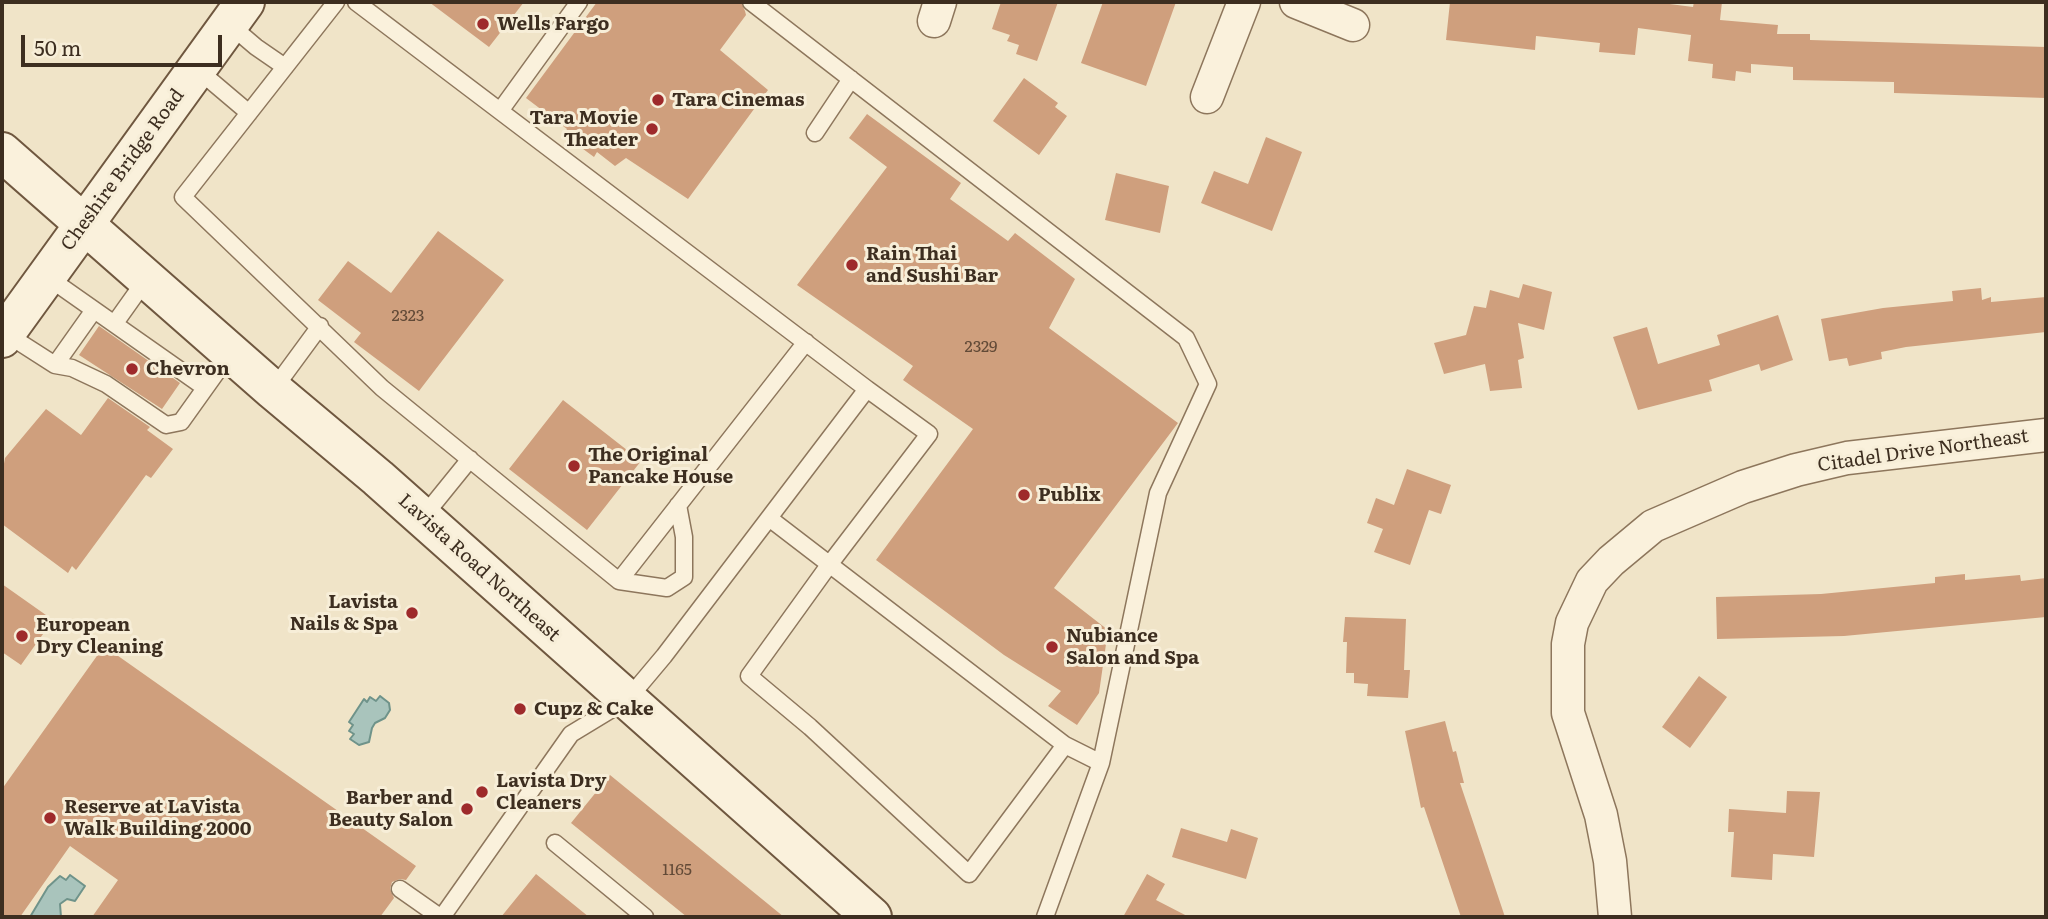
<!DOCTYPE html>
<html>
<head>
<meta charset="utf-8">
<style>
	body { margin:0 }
	#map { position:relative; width:2048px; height:919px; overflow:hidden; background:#f0e4c8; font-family:Literata,serif }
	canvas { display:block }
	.frame { position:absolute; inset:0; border:4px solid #3d2e20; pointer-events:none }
	.scale { position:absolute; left:21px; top:35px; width:201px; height:32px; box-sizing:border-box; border:4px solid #3d2e20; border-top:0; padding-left:9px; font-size:21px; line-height:24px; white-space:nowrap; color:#3d2e20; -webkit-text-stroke:5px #f7eed8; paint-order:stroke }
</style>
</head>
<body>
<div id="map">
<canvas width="2048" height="919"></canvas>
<div class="frame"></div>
<div class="scale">50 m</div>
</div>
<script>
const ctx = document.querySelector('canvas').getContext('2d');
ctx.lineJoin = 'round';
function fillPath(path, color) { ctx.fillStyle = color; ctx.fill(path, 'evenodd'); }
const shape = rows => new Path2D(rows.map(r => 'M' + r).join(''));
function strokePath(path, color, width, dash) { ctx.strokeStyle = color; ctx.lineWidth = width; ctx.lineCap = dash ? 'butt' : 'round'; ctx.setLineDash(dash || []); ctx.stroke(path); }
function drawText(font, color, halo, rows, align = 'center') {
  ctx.font = font + ' Literata,serif'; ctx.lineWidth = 6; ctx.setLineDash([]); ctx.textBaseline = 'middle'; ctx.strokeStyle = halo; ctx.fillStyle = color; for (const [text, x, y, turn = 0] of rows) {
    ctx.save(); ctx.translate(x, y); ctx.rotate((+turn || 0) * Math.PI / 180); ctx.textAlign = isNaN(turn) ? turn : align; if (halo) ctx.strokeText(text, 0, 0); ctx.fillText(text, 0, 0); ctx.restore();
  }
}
const water = shape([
	[380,696,389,703,390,710,385,718,375,723,372,728,369,742,359,745,350,739,354,734,349,731,353,725,349,722,364,699,367,702,370,697,376,701,380,696],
	[70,875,85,886,75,901,67,899,60,904,61,917,30,917,48,887,60,876,66,880,70,875]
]);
fillPath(water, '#a9c4bc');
strokePath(water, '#6f938a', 2);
fillPath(shape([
	[429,2,524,2,489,47],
	[597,2,741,2,745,11,746,15,720,50,768,90,688,199,626,158,615,166,597,152,594,157,564,135,567,129,526,98],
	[1001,2,1058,2,1037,61,1016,54,1019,45,1007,41,1010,35,992,29],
	[1103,2,1176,2,1146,86,1081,63],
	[1450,2,1654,2,1693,7,1694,2,1722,2,1720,20,1778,25,1777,34,1810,34,1810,40,2046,47,2046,98,1894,93,1894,82,1793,80,1793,67,1751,64,1751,73,1736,71,1735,81,1712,78,1713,64,1688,61,1691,35,1638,28,1635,55,1599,52,1600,43,1536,36,1535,50,1446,40],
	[1024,78,1058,103,1055,107,1067,116,1039,155,993,121],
	[867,114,961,183,950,199,1008,241,1015,233,1075,279,1049,328,1178,423,1054,588,1108,630,1099,693,1077,725,1048,706,1061,691,1004,655,876,560,973,429,903,380,913,366,797,285,887,167,849,138],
	[1266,137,1302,152,1272,231,1201,203,1214,171,1248,184],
	[1116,173,1169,186,1160,233,1105,220],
	[438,231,504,280,419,391,354,342,361,333,318,300,348,261,391,293],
	[1523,284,1552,292,1544,330,1518,323,1524,358,1518,360,1522,388,1490,391,1485,364,1444,374,1434,343,1466,335,1474,306,1486,308,1490,290,1519,298],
	[1981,288,1982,300,1991,297,1991,302,2046,297,2046,332,1906,347,1881,352,1882,359,1849,366,1847,358,1829,361,1821,319,1883,308,1953,301,1952,291],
	[1778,315,1793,360,1761,371,1759,364,1709,380,1712,391,1638,410,1613,337,1647,327,1658,364,1720,345,1717,335],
	[99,326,180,383,162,409,79,355],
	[108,398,150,427,147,430,173,449,151,478,146,475,76,570,72,566,68,573,2,524,2,475,5,458,46,409,81,435],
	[563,400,641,461,587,530,509,469],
	[1407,469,1451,485,1441,514,1429,510,1410,565,1374,552,1383,529,1367,523,1376,498,1394,505],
	[1965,574,1965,580,2020,575,2021,581,2046,578,2046,617,1844,636,1717,639,1716,597,1821,594,1935,583,1935,577],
	[2,584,53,620,21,665,2,652],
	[1345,617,1406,619,1404,670,1410,670,1408,698,1367,696,1368,684,1354,683,1354,673,1346,673,1347,642,1343,642],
	[104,646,416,866,406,880,400,879,392,882,390,889,394,898,380,917,92,917,118,880,70,846,20,917,2,917,2,789],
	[1699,676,1727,697,1690,748,1662,727],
	[1445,721,1453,752,1456,751,1464,783,1460,783,1505,917,1461,917,1424,807,1421,808,1405,731],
	[610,775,784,917,687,917,571,823],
	[1787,791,1820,792,1814,857,1773,854,1772,880,1731,877,1734,832,1728,832,1729,809,1786,813],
	[1181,828,1227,842,1231,829,1258,838,1246,879,1172,857],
	[536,874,589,917,501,917],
	[1147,874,1165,884,1156,900,1189,917,1123,917]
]), '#cf9f7d');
const service = shape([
	[336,2,183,197,382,388,619,581,667,588,684,577,684,537,678,505],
	[356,2,867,389],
	[751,2,1186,338,1208,384,1158,493,1101,763],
	[229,24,256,47,285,67],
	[197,69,249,113],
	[500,111,579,2],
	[815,133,851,79],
	[46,276,204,387],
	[115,323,147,278],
	[5,333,55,365,72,368,106,384,166,425,181,422,231,352],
	[55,365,94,310],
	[273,390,320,326],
	[423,517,470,459],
	[769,518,1065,745,1101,763,1045,917],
	[619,581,806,342],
	[555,843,645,917],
	[400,889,440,917],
	[442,917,571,734,627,700,664,656,867,389,929,434,829,565,749,676,810,727,969,874,1065,745]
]);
const minor = shape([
	[1296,2,1353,25],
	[934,21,940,2],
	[1207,97,1244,2],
	[1615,917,1610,861,1601,815,1568,713,1568,644,1572,623,1592,581,1611,561,1653,526,1743,487,1796,470,1847,458,2046,435]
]);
const secondary = shape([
	[2,152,273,390,378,478,872,917],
	[2,338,245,2]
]);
strokePath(service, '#8d765c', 19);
strokePath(minor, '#8d765c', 35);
strokePath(secondary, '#6f573f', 42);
strokePath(service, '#faf1dc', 16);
strokePath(minor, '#faf1dc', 32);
strokePath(secondary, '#faf1dc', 38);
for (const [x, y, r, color] of [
	[483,24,7,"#9e2a2b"],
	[658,100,7,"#9e2a2b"],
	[652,129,7,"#9e2a2b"],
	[852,265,7,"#9e2a2b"],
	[132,369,7,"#9e2a2b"],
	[574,466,7,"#9e2a2b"],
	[1024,495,7,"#9e2a2b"],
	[412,613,7,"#9e2a2b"],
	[22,636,7,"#9e2a2b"],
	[1052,647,7,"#9e2a2b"],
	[520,709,7,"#9e2a2b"],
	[482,792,7,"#9e2a2b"],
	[467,809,7,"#9e2a2b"],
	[50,818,7,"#9e2a2b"]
]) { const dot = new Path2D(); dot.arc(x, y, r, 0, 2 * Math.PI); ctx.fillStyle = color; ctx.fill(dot); strokePath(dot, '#f7eed8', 2.5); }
drawText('16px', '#624a37', null, [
	["2323",408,316],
	["2329",981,347],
	["1165",677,870]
]);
drawText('bold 19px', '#3d2e20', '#f7eed8', [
	["Wells Fargo",497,24],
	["Tara Cinemas",672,100],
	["Tara Movie",638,118,"right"],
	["Theater",638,140,"right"],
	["Rain Thai",866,254],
	["and Sushi Bar",866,276],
	["Chevron",146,369],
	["The Original",588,455],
	["Pancake House",588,477],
	["Publix",1038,495],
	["Lavista",398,602,"right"],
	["Nails & Spa",398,624,"right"],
	["European",36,625],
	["Dry Cleaning",36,647],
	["Nubiance",1066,636],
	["Salon and Spa",1066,658],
	["Cupz & Cake",534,709],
	["Lavista Dry",496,781],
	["Cleaners",496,803],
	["Barber and",453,798,"right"],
	["Beauty Salon",453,820,"right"],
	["Reserve at LaVista",64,807],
	["Walk Building 2000",64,829]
], 'left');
drawText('19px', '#3d2e20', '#f7eed8', [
	["Cheshire Bridge Road",123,170,-54],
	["Citadel Drive Northeast",1923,451,-8],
	["Lavista Road Northeast",479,568,42]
]);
</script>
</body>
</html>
